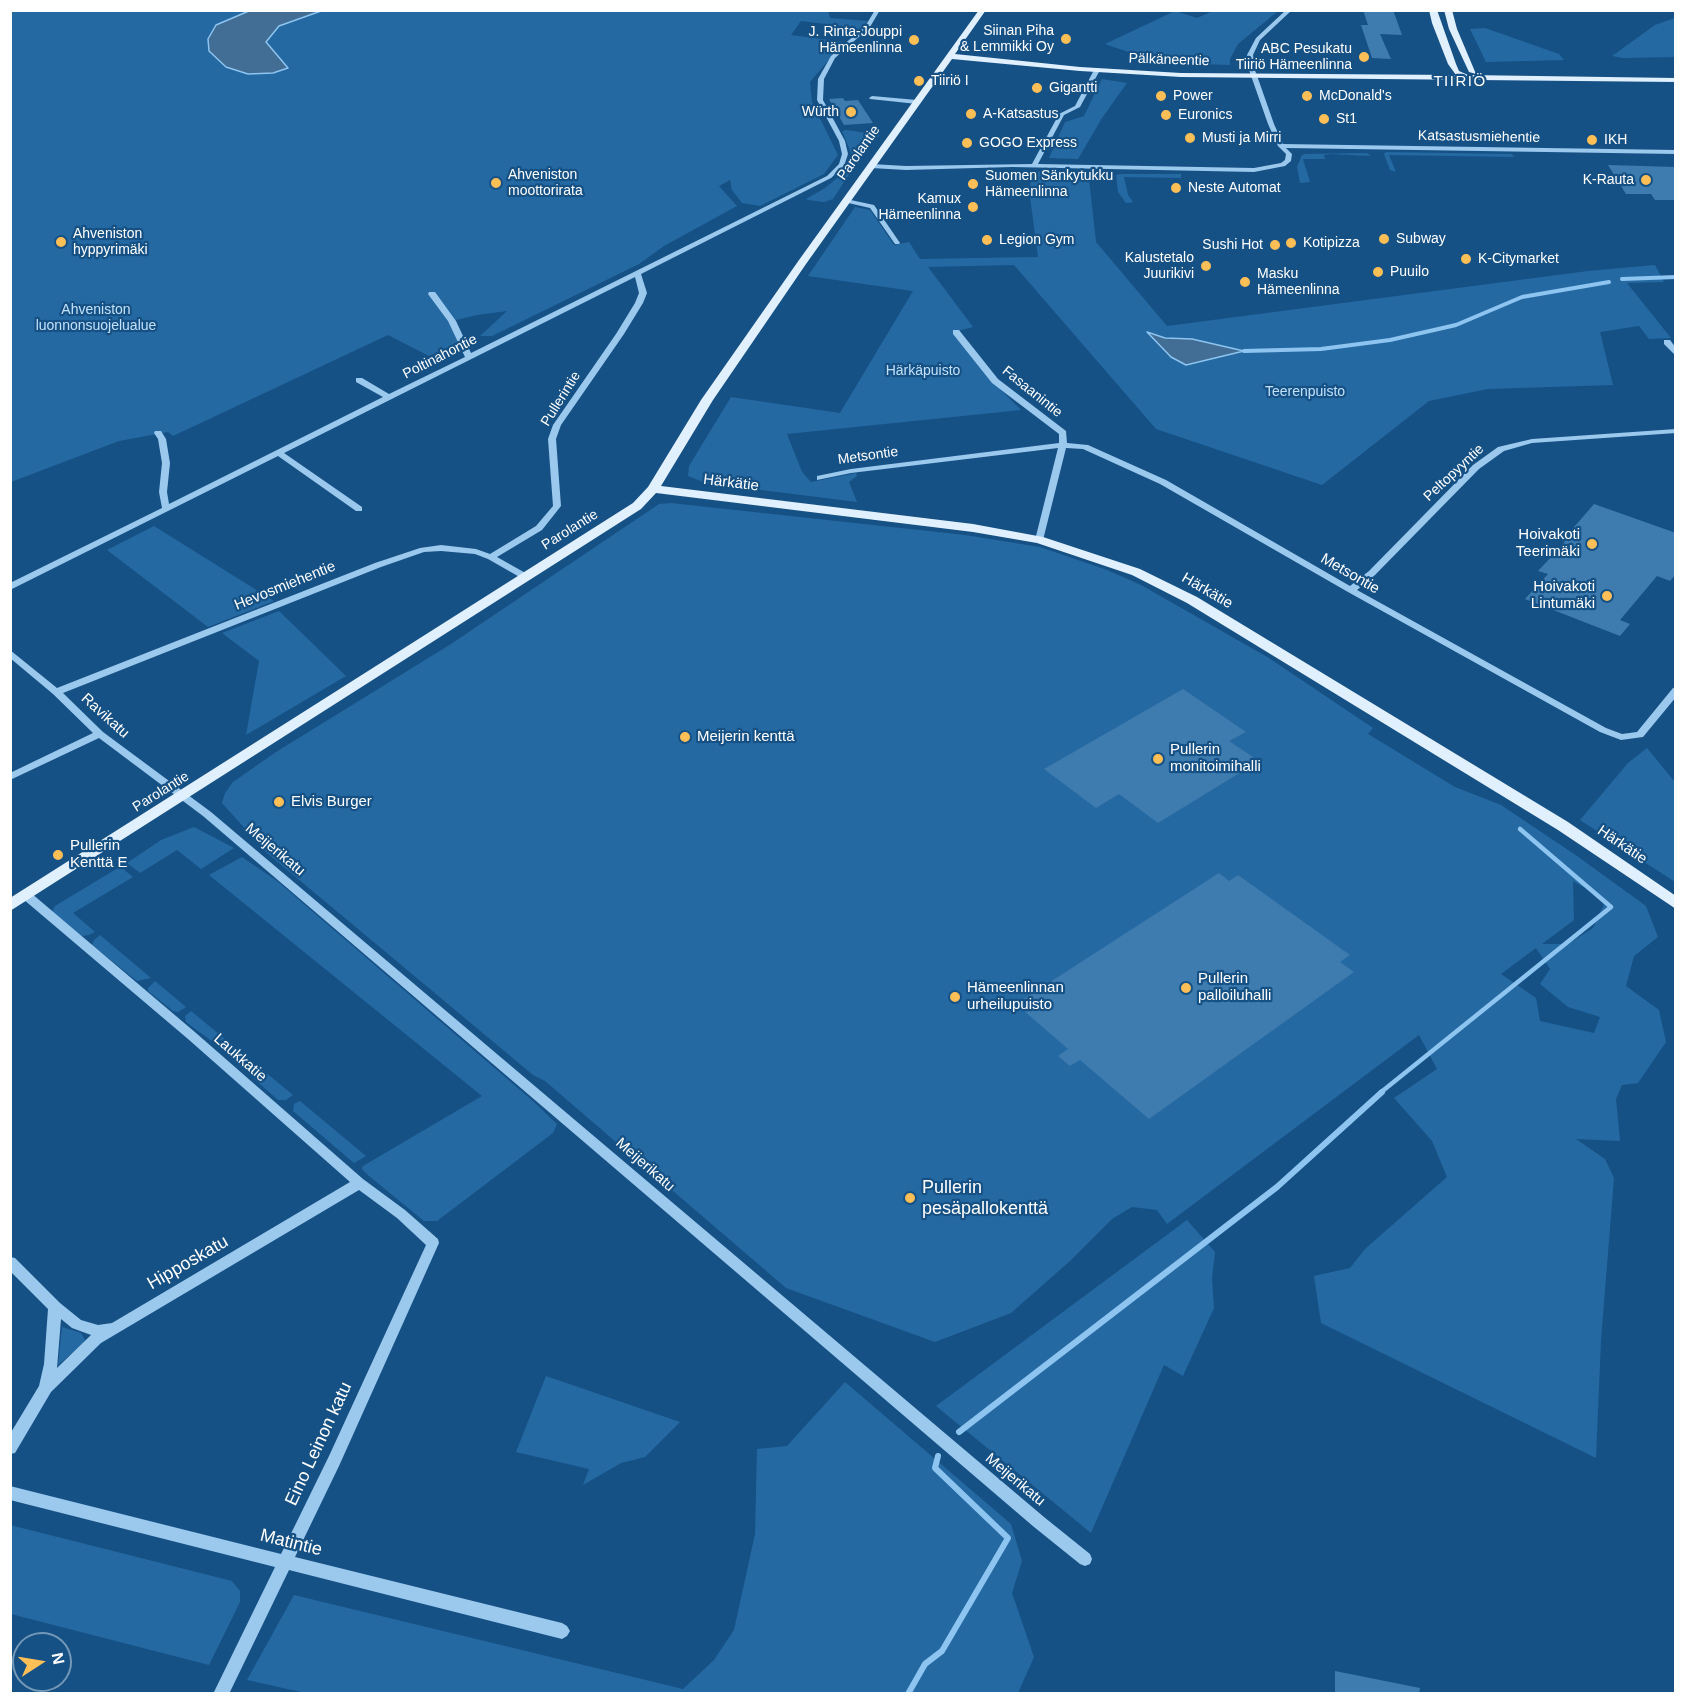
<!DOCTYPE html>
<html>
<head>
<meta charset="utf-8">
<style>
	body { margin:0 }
	#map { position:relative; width:1686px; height:1704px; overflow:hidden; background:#165185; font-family:Helvetica,sans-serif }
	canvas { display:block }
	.frame { position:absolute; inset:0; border:12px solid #fff; pointer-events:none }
	.north { position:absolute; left:12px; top:1632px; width:60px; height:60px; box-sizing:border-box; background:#165185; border:2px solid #7397b6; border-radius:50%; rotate:78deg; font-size:16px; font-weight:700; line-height:24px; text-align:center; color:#fff }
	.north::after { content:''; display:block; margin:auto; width:21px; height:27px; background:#ffbf57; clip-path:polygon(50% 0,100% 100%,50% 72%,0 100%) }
</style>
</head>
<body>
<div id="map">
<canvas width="1686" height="1704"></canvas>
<div class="frame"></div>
<div class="north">N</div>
</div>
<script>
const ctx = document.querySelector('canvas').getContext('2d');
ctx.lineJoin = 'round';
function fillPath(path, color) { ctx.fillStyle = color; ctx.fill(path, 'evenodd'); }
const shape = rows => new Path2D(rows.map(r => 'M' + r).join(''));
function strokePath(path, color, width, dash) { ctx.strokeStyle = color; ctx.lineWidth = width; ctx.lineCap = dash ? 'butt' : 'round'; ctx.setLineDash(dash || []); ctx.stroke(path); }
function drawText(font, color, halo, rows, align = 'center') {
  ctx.font = font + ' Helvetica,sans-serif'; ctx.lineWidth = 4.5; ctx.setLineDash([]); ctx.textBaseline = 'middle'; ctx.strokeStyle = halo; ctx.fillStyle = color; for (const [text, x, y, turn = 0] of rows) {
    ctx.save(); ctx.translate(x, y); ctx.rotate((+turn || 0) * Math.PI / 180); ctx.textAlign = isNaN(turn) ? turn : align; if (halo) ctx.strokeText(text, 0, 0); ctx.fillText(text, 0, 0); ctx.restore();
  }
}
fillPath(shape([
	[828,10,830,18,868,21,850,38,838,37,842,26,801,21,791,35,844,42,810,82,812,102,838,155,824,174,760,206,742,203,732,190,730,180,719,186,737,206,664,246,639,264,492,336,480,336,507,311,477,315,452,321,461,342,429,356,388,335,173,436,168,432,119,441,11,482,11,11],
	[1175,11,1197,18,1213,11,1278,11,1238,44,1230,59,1230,65,1144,62,1145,60,1143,57,1105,44],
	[1675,18,1675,57,1623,58,1612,56,1655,25],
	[1485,28,1559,54,1564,60,1486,62,1470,29],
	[1102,79,1127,83,1102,118,1078,159,1049,158,1065,122,1084,116],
	[846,130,880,135,864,151,833,199,824,202,808,200,806,199,825,188,847,170,853,158,842,131],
	[1386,152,1511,154,1515,157,1389,155,1396,172,1390,170,1384,154],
	[1367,153,1371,156,1331,154,1324,155,1325,159,1303,159,1310,182,1300,183,1297,167,1302,155,1305,154],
	[1034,171,1089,179,1096,242,1167,326,1588,271,1655,265,1664,282,1627,283,1671,338,1649,339,1639,326,1600,332,1613,385,1488,389,1429,401,1322,485,1156,429,1014,265,928,267,973,327,954,332,985,374,1021,410,787,434,802,472,811,482,856,473,857,476,849,482,857,502,706,483,688,476,689,466,731,397,840,413,913,291,808,276,855,207,870,210,894,245,909,242,920,259,1038,257,1029,189],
	[1121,174,1181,174,1181,178,1124,177,1128,195,1133,202,1126,203,1118,192,1116,175],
	[671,503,965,535,1040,547,1107,570,1141,585,1269,658,1373,728,1368,734,1455,787,1501,805,1577,856,1646,906,1658,937,1634,956,1626,986,1659,1010,1666,1042,1638,1083,1622,1085,1616,1099,1620,1141,1576,1139,1605,1159,1614,1178,1601,1340,1596,1458,1321,1323,1314,1276,1350,1268,1365,1249,1447,1177,1432,1141,1394,1098,1437,1069,1419,1035,1167,1224,1157,1210,1132,1207,1112,1219,1070,1261,1011,1313,935,1342,786,1288,545,1081,533,1075,267,853,222,803,225,793,233,782,276,752,451,644,659,504],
	[1573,881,1606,900,1593,928,1568,944,1542,944,1574,920],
	[1536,948,1550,969,1540,984,1568,1007,1600,1017,1594,1033,1540,1021,1536,998,1501,974],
	[154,526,274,601,208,627,107,550],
	[279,611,346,676,246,735,259,661,222,633],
	[1647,748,1675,782,1675,882,1580,820,1628,763],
	[194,827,234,848,201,869,177,850,140,873,127,863,161,840],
	[242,857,277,881,534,1102,557,1124,553,1133,437,1221,424,1221,369,1176,362,1169,363,1166,482,1096,209,875],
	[118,868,122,868,133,877,73,913,95,932,89,935,82,936,52,912,55,906],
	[100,935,151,978,137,981,92,945,94,940],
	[155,981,186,1007,178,1012,173,1011,148,991,148,988],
	[191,1011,225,1039,213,1042,186,1022,185,1016],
	[229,1042,254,1063,242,1068,223,1051,224,1045],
	[259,1067,293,1095,286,1100,278,1100,252,1077,252,1072],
	[300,1101,366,1156,354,1163,293,1111,294,1104],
	[1187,1220,1215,1252,1212,1278,1214,1308,1183,1376,1164,1365,1091,1533,936,1406],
	[62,1327,81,1333,85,1340,82,1345,58,1365],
	[546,1376,680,1422,645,1457,621,1463,583,1485,589,1469,516,1452],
	[845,1382,1011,1524,1022,1561,1012,1593,1034,1657,1018,1693,310,1694,247,1680,294,1595,683,1689,714,1660,734,1630,755,1534,757,1449,787,1446],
	[10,1525,232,1581,240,1591,240,1602,209,1665,11,1614]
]), '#2569a3');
const water = shape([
	[249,11,249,10,321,11,279,26,266,42,288,68,273,73,248,74,226,67,209,51,208,39,216,25,249,11],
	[1147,332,1165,338,1192,339,1244,351,1186,365,1171,357,1147,332]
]);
fillPath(water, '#426d94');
strokePath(water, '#8dc4f0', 1.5);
strokePath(shape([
	[1622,279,1676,277],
	[1244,351,1321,349,1390,340,1456,325,1522,297,1609,282]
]), '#8dc4f0', 4);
strokePath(shape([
	[1380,1093,1611,907,1520,829]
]), '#8dc4f0', 4.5);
strokePath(shape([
	[959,1432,1277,1187,1382,1092],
	[908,1694,925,1664,942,1651,1008,1538,935,1468,938,1456]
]), '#8dc4f0', 6);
fillPath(shape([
	[1363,10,1393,10,1402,35,1380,34,1391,59,1372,58,1361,25,1368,25],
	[843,98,845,101,858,100,873,123,844,125,829,99],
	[1608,165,1676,167,1676,200,1655,200,1651,194,1626,194],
	[1594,504,1676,533,1676,574,1670,581,1657,576,1620,620,1630,624,1620,636,1525,599,1548,574,1538,571,1565,542,1562,541],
	[1183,689,1246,732,1229,741,1259,761,1158,823,1119,794,1096,808,1044,769],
	[1219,873,1229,881,1238,875,1350,955,1340,962,1354,972,1149,1119,1080,1060,1070,1066,1058,1056,1068,1049,1016,1004],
	[1335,1671,1420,1688,1419,1694,1335,1694]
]), '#3e7baf');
fillPath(shape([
	[875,10,880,10,870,27,835,58,824,79,823,100,845,141,848,154,844,166,831,178,641,274,647,293,643,303,624,334,561,425,556,439,561,506,542,530,497,557,529,575,529,579,523,579,488,559,475,554,441,551,424,552,381,567,63,693,103,732,211,812,1044,1517,1090,1554,1092,1559,1090,1564,1085,1566,1080,1564,1034,1527,203,816,99,738,10,780,10,773,93,733,53,694,10,658,10,650,57,688,375,563,420,548,441,545,476,549,490,554,536,526,553,506,548,439,553,425,616,334,635,303,639,293,635,277,284,453,362,507,362,511,356,511,278,456,10,590,10,583,162,508,159,492,162,463,158,439,154,433,155,431,161,431,166,439,170,463,167,492,169,504,383,397,356,382,356,378,362,378,389,394,465,357,448,321,428,294,429,292,435,292,456,321,471,353,827,176,839,164,842,154,839,141,817,100,818,79,831,56,866,25,875,10],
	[1286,10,1292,10,1260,40,1253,55,1255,70,1274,124,1283,144,1676,150,1676,154,1286,148,1292,154,1291,161,1285,166,1254,172,1012,167,906,170,871,168,868,166,871,164,906,166,1032,164,1059,114,1075,106,1094,70,1097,68,1100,70,1080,107,1064,115,1038,164,1254,168,1281,163,1285,160,1286,154,1278,146,1268,124,1249,70,1247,55,1256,38,1286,10],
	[872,96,917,100,920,102,917,104,870,99,869,98,872,96],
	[846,199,874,205,900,243,899,244,895,244,870,208,844,202,844,200,846,199],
	[953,330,959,330,998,379,1066,431,1067,443,1088,445,1166,480,1350,586,1369,571,1473,465,1498,447,1532,439,1676,429,1676,433,1532,443,1504,451,1479,469,1375,575,1357,590,1606,728,1622,734,1637,732,1673,688,1676,687,1676,697,1643,737,1621,740,1600,732,1348,592,1160,484,1083,449,1066,448,1043,540,1039,543,1035,540,1058,448,851,473,817,480,817,476,851,469,1059,443,1059,434,992,383,953,334,953,330],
	[1664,340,1670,340,1676,348,1676,356,1664,344,1664,340],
	[27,892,31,893,196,1033,363,1179,405,1210,438,1239,439,1243,339,1466,295,1557,562,1623,567,1626,570,1631,567,1636,562,1639,289,1570,229,1694,213,1694,275,1567,10,1500,10,1486,281,1554,329,1456,426,1245,397,1218,359,1190,101,1343,51,1392,15,1453,10,1454,10,1434,39,1386,44,1364,48,1309,10,1271,10,1257,15,1258,60,1303,81,1320,98,1325,112,1323,350,1182,188,1039,23,899,22,896,23,893,27,892],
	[61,1319,72,1328,91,1335,57,1368,61,1319]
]), '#9bc8ed');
fillPath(shape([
	[979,10,986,10,955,54,1080,67,1181,73,1456,75,1448,64,1432,23,1429,10,1437,10,1456,64,1459,71,1468,75,1676,78,1676,82,1181,77,1080,71,952,59,806,264,713,400,661,486,973,524,1043,537,1140,569,1197,597,1568,822,1676,896,1676,909,1558,830,1187,603,1132,575,1037,543,973,532,656,493,641,509,10,911,10,898,633,503,648,487,701,400,799,260,979,10],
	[1444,10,1452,10,1457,29,1476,74,1469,72,1449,29,1444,10]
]), '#e1f0ff');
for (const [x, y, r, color] of [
	[1066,39,6,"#ffbf57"],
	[914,40,6,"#ffbf57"],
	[1364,57,6,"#ffbf57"],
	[919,81,6,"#ffbf57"],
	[1037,88,6,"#ffbf57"],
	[1161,96,6,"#ffbf57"],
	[1307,96,6,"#ffbf57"],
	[851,112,6,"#ffbf57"],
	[971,114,6,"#ffbf57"],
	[1166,115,6,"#ffbf57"],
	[1324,119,6,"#ffbf57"],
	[1190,138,6,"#ffbf57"],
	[1592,140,6,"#ffbf57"],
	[967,143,6,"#ffbf57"],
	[1646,180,6,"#ffbf57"],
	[496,183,6,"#ffbf57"],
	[973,184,6,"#ffbf57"],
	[1176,188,6,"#ffbf57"],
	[973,207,6,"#ffbf57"],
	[1384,239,6,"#ffbf57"],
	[987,240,6,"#ffbf57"],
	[61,242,6,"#ffbf57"],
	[1291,243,6,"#ffbf57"],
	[1275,245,6,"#ffbf57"],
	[1466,259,6,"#ffbf57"],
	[1206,266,6,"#ffbf57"],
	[1378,272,6,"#ffbf57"],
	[1245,282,6,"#ffbf57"],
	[1592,544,6,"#ffbf57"],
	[1607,596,6,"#ffbf57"],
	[685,737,6,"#ffbf57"],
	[1158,759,6,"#ffbf57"],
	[279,802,6,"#ffbf57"],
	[58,855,6,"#ffbf57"],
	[1186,988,6,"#ffbf57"],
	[955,997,6,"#ffbf57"],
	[910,1198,6,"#ffbf57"]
]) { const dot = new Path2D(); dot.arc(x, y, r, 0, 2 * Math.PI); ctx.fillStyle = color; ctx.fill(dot); strokePath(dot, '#165185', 2); }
drawText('14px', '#fff', '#165185', [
	["Siinan Piha",1054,31,"right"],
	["& Lemmikki Oy",1054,47,"right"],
	["J. Rinta-Jouppi",902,32,"right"],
	["Hämeenlinna",902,48,"right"],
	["ABC Pesukatu",1352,49,"right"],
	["Tiiriö Hämeenlinna",1352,65,"right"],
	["Tiiriö I",931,81],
	["Gigantti",1049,88],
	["Power",1173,96],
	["McDonald's",1319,96],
	["Würth",839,112,"right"],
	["A-Katsastus",983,114],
	["Euronics",1178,115],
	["St1",1336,119],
	["Musti ja Mirri",1202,138],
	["IKH",1604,140],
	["GOGO Express",979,143],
	["Ahveniston",508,175],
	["moottorirata",508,191],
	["Suomen Sänkytukku",985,176],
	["Hämeenlinna",985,192],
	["K-Rauta",1634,180,"right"],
	["Neste Automat",1188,188],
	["Kamux",961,199,"right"],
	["Hämeenlinna",961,215,"right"],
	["Ahveniston",73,234],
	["hyppyrimäki",73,250],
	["Subway",1396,239],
	["Legion Gym",999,240],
	["Kotipizza",1303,243],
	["Sushi Hot",1263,245,"right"],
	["Kalustetalo",1194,258,"right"],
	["Juurikivi",1194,274,"right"],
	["K-Citymarket",1478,259],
	["Puuilo",1390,272],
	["Masku",1257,274],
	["Hämeenlinna",1257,290]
], 'left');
drawText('14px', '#fff', '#165185', [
	["Pälkäneentie",1169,60,2],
	["Katsastusmiehentie",1479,137,1],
	["Parolantie",859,153,-55],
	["Poltinahontie",440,357,-27],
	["Fasaanintie",1032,392,39],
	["Pullerintie",561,399,-58],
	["Metsontie",868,456,-8],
	["Peltopyyntie",1454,473,-43],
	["Parolantie",570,530,-32],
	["Parolantie",161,792,-32]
]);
drawText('14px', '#c1e0fa', '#165185', [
	["Ahveniston",96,310],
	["luonnonsuojelualue",96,326],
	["Härkäpuisto",923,371],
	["Teerenpuisto",1305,392]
]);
ctx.letterSpacing = '1.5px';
drawText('15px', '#fff', '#165185', [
	["TIIRIÖ",1460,82]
]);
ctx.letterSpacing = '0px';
drawText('15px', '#fff', '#165185', [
	["Härkätie",731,483,7],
	["Metsontie",1350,574,30],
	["Hevosmiehentie",285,586,-22],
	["Härkätie",1207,591,30],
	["Ravikatu",105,716,42],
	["Härkätie",1622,845,34],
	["Meijerikatu",275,850,40],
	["Laukkatie",240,1058,41],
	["Meijerikatu",645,1165,41],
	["Meijerikatu",1015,1480,40]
]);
drawText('15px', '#fff', '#165185', [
	["Hoivakoti",1580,535,"right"],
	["Teerimäki",1580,552,"right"],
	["Hoivakoti",1595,587,"right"],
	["Lintumäki",1595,604,"right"],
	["Meijerin kenttä",697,737],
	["Pullerin",1170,750],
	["monitoimihalli",1170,767],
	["Elvis Burger",291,802],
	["Pullerin",70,846],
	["Kenttä E",70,863],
	["Pullerin",1198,979],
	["palloiluhalli",1198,996],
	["Hämeenlinnan",967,988],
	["urheilupuisto",967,1005]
], 'left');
drawText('18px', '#fff', '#165185', [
	["Pullerin",922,1188],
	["pesäpallokenttä",922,1209]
], 'left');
drawText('18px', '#fff', '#165185', [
	["Hipposkatu",188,1263,-30],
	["Eino Leinon katu",319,1444,-65],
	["Matintie",291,1543,14]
]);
</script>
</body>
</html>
